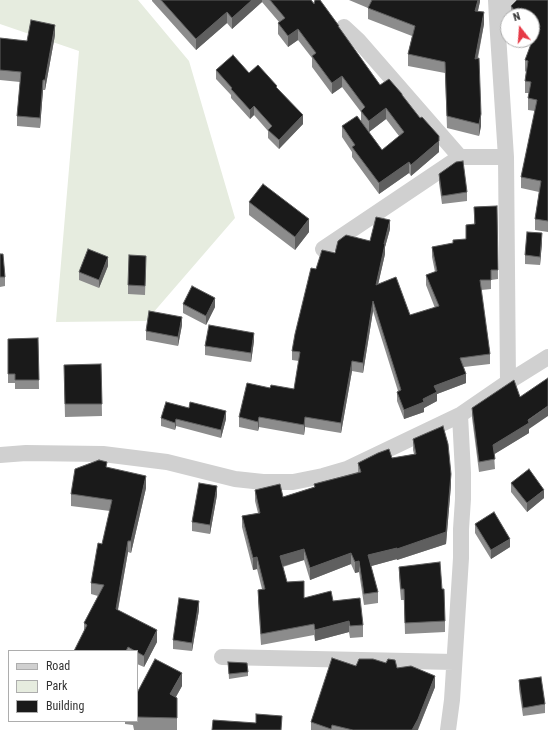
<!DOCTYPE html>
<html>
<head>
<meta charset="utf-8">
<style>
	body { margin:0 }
	#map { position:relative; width:548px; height:730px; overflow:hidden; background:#fff; font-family:"Roboto Condensed",sans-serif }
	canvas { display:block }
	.legend { position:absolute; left:8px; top:650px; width:130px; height:72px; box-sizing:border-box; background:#fff; border:1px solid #adadad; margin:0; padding:5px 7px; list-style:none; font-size:12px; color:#333 }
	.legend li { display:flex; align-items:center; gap:8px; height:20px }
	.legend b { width:20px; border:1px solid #adadad }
	.north { position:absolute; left:500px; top:8px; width:40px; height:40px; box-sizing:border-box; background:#fff; border:1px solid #adadad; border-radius:50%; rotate:343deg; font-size:11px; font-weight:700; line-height:16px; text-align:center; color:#333 }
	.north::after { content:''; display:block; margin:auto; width:14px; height:18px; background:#e63946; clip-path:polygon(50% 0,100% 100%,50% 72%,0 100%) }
</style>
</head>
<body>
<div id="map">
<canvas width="548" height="730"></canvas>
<ul class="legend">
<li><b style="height:5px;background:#d0d0d0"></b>Road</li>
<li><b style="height:11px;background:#e6ecdf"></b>Park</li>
<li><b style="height:11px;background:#1a1a1a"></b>Building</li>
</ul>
<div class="north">N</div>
</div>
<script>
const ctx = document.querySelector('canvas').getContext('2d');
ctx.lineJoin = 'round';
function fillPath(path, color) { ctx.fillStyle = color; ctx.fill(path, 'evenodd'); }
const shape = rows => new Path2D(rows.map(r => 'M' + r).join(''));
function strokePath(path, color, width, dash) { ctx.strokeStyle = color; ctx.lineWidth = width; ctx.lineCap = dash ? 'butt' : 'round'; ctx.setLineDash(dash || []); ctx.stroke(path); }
fillPath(shape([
	[0,0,138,0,189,61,235,218,146,321,56,322,79,51,0,24]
]), '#e6ecdf');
strokePath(shape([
	[496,0,497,19,506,157,508,382],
	[497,19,513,0],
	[344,27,358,40,460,157],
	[323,249,460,157,506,157],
	[0,455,26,453,103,454,167,462,235,479,263,482,293,482,323,476,347,469,460,415,508,382,548,357],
	[222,657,454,662],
	[448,730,452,700,461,558,461,529,463,499,463,473,460,415]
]), '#d0d0d0', 16);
fillPath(shape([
	[152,0,311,0,339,28,380,85,402,96,439,152,411,176,409,173,379,194,352,157,352,152,342,137,342,126,361,121,361,112,342,87,332,94,312,67,312,58,298,40,288,47,278,34,278,23,279,22,262,2,232,29,227,23,196,50,152,1],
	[386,119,399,136,382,150,369,132],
	[349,0,480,0,478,11,484,24,478,58,481,126,479,136,447,128,445,73,408,66,408,54,412,36,368,19,368,8],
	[548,0,548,232,535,230,535,219,539,192,521,188,521,177,535,111,528,110,528,98,529,93,525,93,525,81,526,72,525,71,525,60,532,43,530,40,532,40,532,16,511,16,511,6],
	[55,35,45,90,43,90,40,128,17,126,17,116,20,82,0,80,0,38,27,41],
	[216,70,249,73,277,88,303,124,279,149,268,138,268,131,254,115,250,119,231,98,231,95,216,79],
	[439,174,467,192,467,201,442,204,439,183],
	[249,202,309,232,295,250,249,215],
	[497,206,498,279,491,280,491,289,481,290,490,354,490,364,464,367,466,383,437,394,437,401,424,408,424,412,404,419,397,401,397,392,398,391,373,311,363,373,352,371,341,433,305,427,304,435,259,427,258,431,239,427,239,417,270,388,294,389,299,361,292,360,292,351,316,269,335,253,370,241,390,229,385,247,385,254,378,284,410,315,435,308,426,285,426,275,435,272,432,257,432,247,453,243,466,239,466,225,474,224,474,207],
	[542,242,540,265,525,264,525,255],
	[0,254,5,277,5,286,0,287],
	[146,264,145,295,128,294,128,285],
	[108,266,99,288,79,280,79,272],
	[183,304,215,307,206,325,183,313],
	[182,325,178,346,146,340,146,331],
	[38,338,39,389,15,389,15,383,8,383,8,339],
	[254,341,251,362,205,355,205,346],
	[101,364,102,416,65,417,64,377],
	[520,397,529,429,529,433,494,454,495,469,479,472,472,418,472,408],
	[161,418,226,419,221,438,176,426,175,430,161,426],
	[413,439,451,485,446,544,397,560,397,559,371,566,378,592,378,603,364,605,359,572,355,573,351,564,310,580,304,560,283,567,287,582,304,598,333,601,363,625,363,637,350,638,349,632,315,641,314,635,261,645,258,602,258,590,262,589,257,569,253,570,242,527,242,516,258,513,255,501,255,490,283,497,314,487,314,484,358,472,358,463,392,458,414,454,413,450],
	[107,467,146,488,131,553,128,552,118,610,157,642,144,667,137,664,137,651,74,651,84,632,84,623,98,596,91,594,91,583,102,544,110,511,71,506,71,494],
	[511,483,544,498,527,512,511,492],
	[217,495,210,534,192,531,192,522],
	[475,524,510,547,491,559,475,533],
	[399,567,445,621,445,632,405,634,404,600,401,600,399,578],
	[199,610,192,651,173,649,173,640],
	[228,662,248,672,248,676,229,679],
	[356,666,397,668,435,687,418,730,311,730,311,722],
	[519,680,545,704,545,713,523,716,519,689],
	[182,686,176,697,177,698,177,730,134,730,133,725,125,724,125,721,137,721,137,693]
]), '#8c8c8c');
fillPath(shape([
	[252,0,262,0,262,2,232,29,232,18],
	[478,0,480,0,480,2,475,22,475,11],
	[227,12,227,23,196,50,196,39],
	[484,12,484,24,475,70,475,59],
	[55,25,55,35,45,90,45,80],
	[298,29,298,40,288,47,288,36],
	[342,76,342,87,332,94,332,83],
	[43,80,43,90,40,128,40,118],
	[254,106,254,115,250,119,250,110],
	[386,108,386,119,369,132,369,121],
	[481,114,481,126,479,136,479,124],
	[303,115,303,124,279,149,279,140],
	[439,141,439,152,411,176,411,165],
	[409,162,409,173,379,194,379,183],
	[309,219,309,232,295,250,295,237],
	[390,220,390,229,385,247,385,254,376,294,376,285,384,244],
	[542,233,542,242,540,265,540,257],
	[108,257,108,266,99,288,99,280],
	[215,298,215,307,206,325,206,316],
	[373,301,373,311,363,373,363,363],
	[182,317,182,325,178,346,178,337],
	[254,333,254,341,251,362,251,353],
	[352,361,352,371,341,433,341,423],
	[466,374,466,383,437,394,437,401,424,408,424,412,404,419,404,410,434,386],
	[548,406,548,416,529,429,529,433,493,455,493,445],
	[226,411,226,419,221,438,221,430],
	[259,417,259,427,258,431,258,422],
	[305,417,305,427,304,435,304,425],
	[176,419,176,426,175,430,175,423],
	[451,474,451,485,446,544,397,560,397,549],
	[146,476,146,488,131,553,131,541],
	[217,486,217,495,210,534,210,525],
	[544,490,544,498,527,512,527,503],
	[510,539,510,547,491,559,491,550],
	[128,541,128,552,116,620,116,609],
	[397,548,397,559,368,567,368,555],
	[304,549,304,560,280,567,280,556],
	[351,553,351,564,310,580,310,568],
	[257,557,257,569,253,570,253,558],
	[359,561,359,572,355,573,355,562],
	[199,601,199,610,192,651,192,643],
	[349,621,349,632,315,641,315,630],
	[157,630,157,642,144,667,144,656],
	[182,673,182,686,170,707,170,694],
	[435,676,435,687,418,729,418,730,412,730]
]), '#5f5f5f');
const building = shape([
	[161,0,252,0,232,18,227,12,196,39,161,0],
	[270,0,311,0,314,4,315,0,320,0,339,26,338,26,380,85,389,79,402,94,402,95,420,118,422,117,439,136,439,141,411,165,409,162,379,183,352,147,355,145,342,126,357,116,382,150,404,132,386,108,369,121,361,111,365,107,342,76,332,83,312,56,316,53,298,29,288,36,278,23,285,18,270,0],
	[372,0,478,0,475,11,484,12,475,59,479,58,481,114,479,124,447,116,445,62,408,54,415,26,368,8,372,0],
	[517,0,548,0,548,221,535,219,541,181,521,177,537,100,528,98,531,82,525,81,528,61,525,60,531,44,537,38,532,32,532,16,519,16,511,6,517,0],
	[31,20,55,25,45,80,43,80,40,118,17,116,21,72,0,70,0,38,27,41,31,20],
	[233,55,249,73,258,65,277,86,276,87,303,115,279,140,268,130,272,126,254,106,250,110,231,89,232,88,216,70,233,55],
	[463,161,467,192,442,196,439,174,456,162,463,161],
	[263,184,309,219,295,237,249,202,263,184],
	[497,206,498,270,491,270,491,280,480,280,490,354,460,358,466,374,434,386,437,392,423,399,424,402,404,410,397,392,401,390,373,301,363,363,352,361,341,423,305,417,304,425,259,417,258,422,239,417,247,383,270,388,271,385,294,389,300,352,292,351,295,334,311,268,316,269,322,250,335,253,338,241,346,235,370,241,376,217,390,220,384,244,385,244,376,285,396,277,410,315,439,306,426,275,437,271,432,247,453,243,453,240,466,239,466,225,475,224,474,207,497,206],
	[527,232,542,233,540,257,525,255,527,232],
	[88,249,108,257,99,280,79,272,88,249],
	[0,254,3,254,5,277,0,277,0,254],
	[129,255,146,256,145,286,128,285,129,255],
	[192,286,215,298,206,316,183,304,192,286],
	[149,311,182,317,178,337,146,331,149,311],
	[209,325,254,333,251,353,205,346,209,325],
	[38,338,39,380,15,380,15,374,8,374,8,339,38,338],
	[101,364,102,404,65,404,64,365,101,364],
	[548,378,548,406,528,420,529,423,493,445,495,459,479,462,472,408,514,380,520,397,548,378],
	[166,402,189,408,190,402,226,411,221,430,176,419,175,423,161,418,166,402],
	[443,426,448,444,451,474,446,532,397,549,397,548,368,555,378,592,364,594,359,561,355,562,351,553,310,568,304,549,280,556,287,582,304,581,304,598,331,591,333,601,360,598,363,625,350,626,349,621,315,630,314,624,261,634,258,590,265,589,257,557,253,558,242,516,260,513,255,490,280,484,283,497,315,487,314,484,361,472,358,463,378,453,389,449,392,458,416,454,413,439,443,426],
	[99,460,107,462,106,467,146,476,131,541,128,541,116,609,157,630,144,656,137,652,137,651,135,651,128,647,126,651,74,651,87,625,84,623,104,585,91,583,98,543,102,544,112,500,71,494,75,469,99,460],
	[529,469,544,490,527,503,511,483,529,469],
	[199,483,217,486,210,525,192,522,199,483],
	[494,512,510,539,491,550,475,524,494,512],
	[440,562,442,589,444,589,445,621,405,623,404,589,401,589,399,567,440,562],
	[179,598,199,601,192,643,173,640,179,598],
	[332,658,356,666,359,659,373,659,386,663,388,659,395,660,397,668,411,666,435,676,418,719,412,730,353,730,332,725,331,729,311,722,332,658],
	[155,659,182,673,170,694,177,698,177,718,137,717,137,693,155,659],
	[228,662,247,663,248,672,229,674,228,662],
	[541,677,545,704,523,708,519,680,541,677],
	[256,714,282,716,281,730,212,730,213,720,256,723,256,714]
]);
fillPath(building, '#1a1a1a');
strokePath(building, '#5f5f5f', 1);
</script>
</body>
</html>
